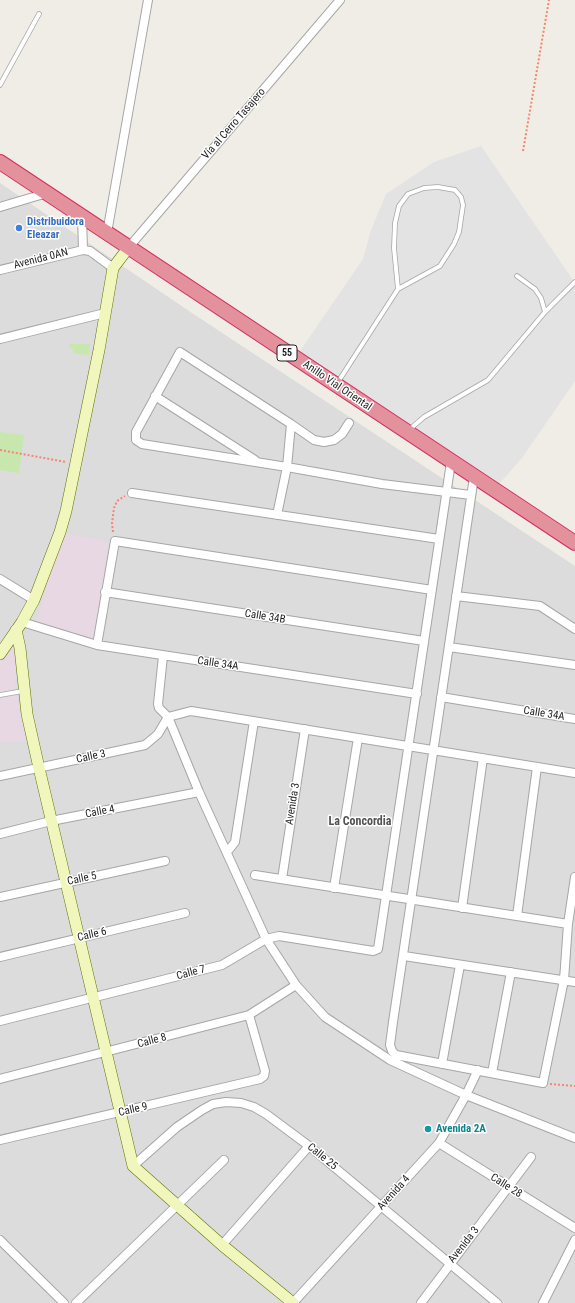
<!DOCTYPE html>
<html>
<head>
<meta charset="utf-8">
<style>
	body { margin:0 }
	canvas { display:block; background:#efede6 }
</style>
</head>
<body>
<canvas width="575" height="1303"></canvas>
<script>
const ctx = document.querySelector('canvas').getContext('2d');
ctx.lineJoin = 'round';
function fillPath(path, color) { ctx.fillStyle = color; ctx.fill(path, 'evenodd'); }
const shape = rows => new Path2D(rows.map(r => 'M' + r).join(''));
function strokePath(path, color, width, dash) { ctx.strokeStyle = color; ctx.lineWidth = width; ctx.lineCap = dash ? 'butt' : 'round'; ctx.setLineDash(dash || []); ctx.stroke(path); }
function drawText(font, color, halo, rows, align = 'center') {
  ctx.font = font + ' "Roboto Condensed",sans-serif'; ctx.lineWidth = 3; ctx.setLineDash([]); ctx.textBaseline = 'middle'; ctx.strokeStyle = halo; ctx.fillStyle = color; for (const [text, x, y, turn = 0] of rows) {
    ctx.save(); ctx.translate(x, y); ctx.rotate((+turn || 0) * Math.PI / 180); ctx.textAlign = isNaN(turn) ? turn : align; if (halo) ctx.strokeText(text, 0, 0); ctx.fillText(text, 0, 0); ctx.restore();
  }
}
fillPath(shape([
	[0,183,192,313,575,566,575,1303,0,1303]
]), '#dddcdc');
fillPath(shape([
	[61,533,108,542,94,642,36,625],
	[14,639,17,645,15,688,26,741,0,741,0,660]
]), '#e8d8e4');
fillPath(shape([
	[69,344,90,344,89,355,74,353,72,348,69,347],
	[0,432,24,435,19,473,0,470]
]), '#c7e7ae');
fillPath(shape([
	[481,146,575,283,575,381,522,458,499,484,298,354,363,259,371,230,386,194,434,162]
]), '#e3e3e3');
const lane = shape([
	[0,85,39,14],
	[545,312,575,282],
	[338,382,398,289,440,266,454,244,459,232,463,205,461,197,455,190,438,187,424,188,408,194,399,206,395,223,394,248,398,289],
	[409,430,424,417,488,380,545,312,541,298,535,289,517,276],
	[0,695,23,691]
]);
const street = shape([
	[0,207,47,193],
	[82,216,83,250,90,251,113,268],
	[107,233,148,0],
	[129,247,340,0],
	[0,270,83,250],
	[0,339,105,313],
	[155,396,255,460],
	[291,424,314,440,324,442,334,440,342,434,349,423],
	[474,477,393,1022,390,1045,392,1051,396,1055,543,1083,564,980,568,924,575,877],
	[132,493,439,539],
	[277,515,287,467,291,424,180,352,136,432,136,440,142,444,287,467,382,484,471,495],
	[0,579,34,600],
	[105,592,424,641],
	[456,596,540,606,575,629],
	[22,622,97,645,417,694],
	[97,645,115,541,432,590],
	[449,647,575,665],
	[163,656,158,704,159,708,168,717,199,792,266,939,296,985,325,1017,390,1060,466,1095,575,1138],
	[441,697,575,719],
	[0,776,145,745,158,734,168,717,191,711,575,773],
	[0,834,51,821,199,792],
	[227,852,235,842,254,721],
	[255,875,568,924],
	[282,879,305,729],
	[334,888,358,738],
	[0,897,165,861],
	[462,908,483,758],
	[517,916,537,767],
	[404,956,575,982],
	[0,957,185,913],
	[0,1021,222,965,266,939,279,936,373,951,378,949,451,462],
	[442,1064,460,965],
	[492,1073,511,972],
	[0,1079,249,1015,296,985],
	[0,1140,260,1079,264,1076,265,1071,249,1015],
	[439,1143,575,1228],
	[133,1166,177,1127,202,1110,213,1104,226,1102,241,1103,254,1107,266,1114,309,1146,497,1303],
	[0,1240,64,1303],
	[222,1245,309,1146],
	[76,1303,224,1160],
	[293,1303,439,1143,466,1095,478,1070],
	[421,1303,531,1157],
	[543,1303,575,1240]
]);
const secondary = shape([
	[16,630,20,648,27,714,39,768,133,1166,222,1245,293,1303],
	[0,654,22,622,34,600,60,532,66,511,99,350,113,268,129,247]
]);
const highway = shape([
	[0,162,575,543]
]);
strokePath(lane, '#a6a6a6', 5.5);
strokePath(street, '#a6a6a6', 10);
strokePath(secondary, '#637309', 12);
strokePath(highway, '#d42c5e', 16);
strokePath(shape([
	[523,151,549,0],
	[0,450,66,462],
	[113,532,112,523,114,508,117,501,125,496],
	[550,1084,575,1086]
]), '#f48572', 2, [2, 2]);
strokePath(lane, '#fff', 4);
strokePath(street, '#fff', 8);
strokePath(secondary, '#f1f7bc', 11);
strokePath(highway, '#e3919c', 14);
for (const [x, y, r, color] of [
	[19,228,4,"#3f7fe0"],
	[428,1129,4,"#0f9aa8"]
]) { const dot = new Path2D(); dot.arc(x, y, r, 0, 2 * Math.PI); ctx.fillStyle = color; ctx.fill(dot); strokePath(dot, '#fff', 1.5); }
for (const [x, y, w] of [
	[287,353,20]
]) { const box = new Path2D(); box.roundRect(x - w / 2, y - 8, w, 16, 3); ctx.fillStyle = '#fff'; ctx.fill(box); strokePath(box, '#1f1f1f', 1); }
drawText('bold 10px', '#1f1f1f', null, [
	["55",287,353]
]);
drawText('11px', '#1f1f1f', '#fff', [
	["Vía al Cerro Tasajero",234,124,-49],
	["Avenida 0AN",41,259,-14],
	["Anillo Vial Oriental",337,386,34],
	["Calle 34B",265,617,9],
	["Calle 34A",218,664,8],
	["Calle 34A",544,714,9],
	["Calle 3",91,757,-12],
	["Avenida 3",293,804,-81],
	["Calle 4",100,812,-11],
	["Calle 5",82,879,-12],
	["Calle 6",92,935,-13],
	["Calle 7",191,973,-15],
	["Calle 8",152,1041,-15],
	["Calle 9",133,1110,-13],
	["Calle 25",322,1157,39],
	["Calle 28",506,1186,32],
	["Avenida 4",394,1193,-48],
	["Avenida 3",464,1245,-52]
]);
drawText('bold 11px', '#366cbe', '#fff', [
	["Distribuidora",27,222],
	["Eleazar",27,235]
], 'left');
drawText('bold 11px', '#0d838f', '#fff', [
	["Avenida 2A",436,1129]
], 'left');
drawText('bold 12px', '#525252', '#fff', [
	["La Concordia",360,822]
]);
</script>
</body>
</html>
